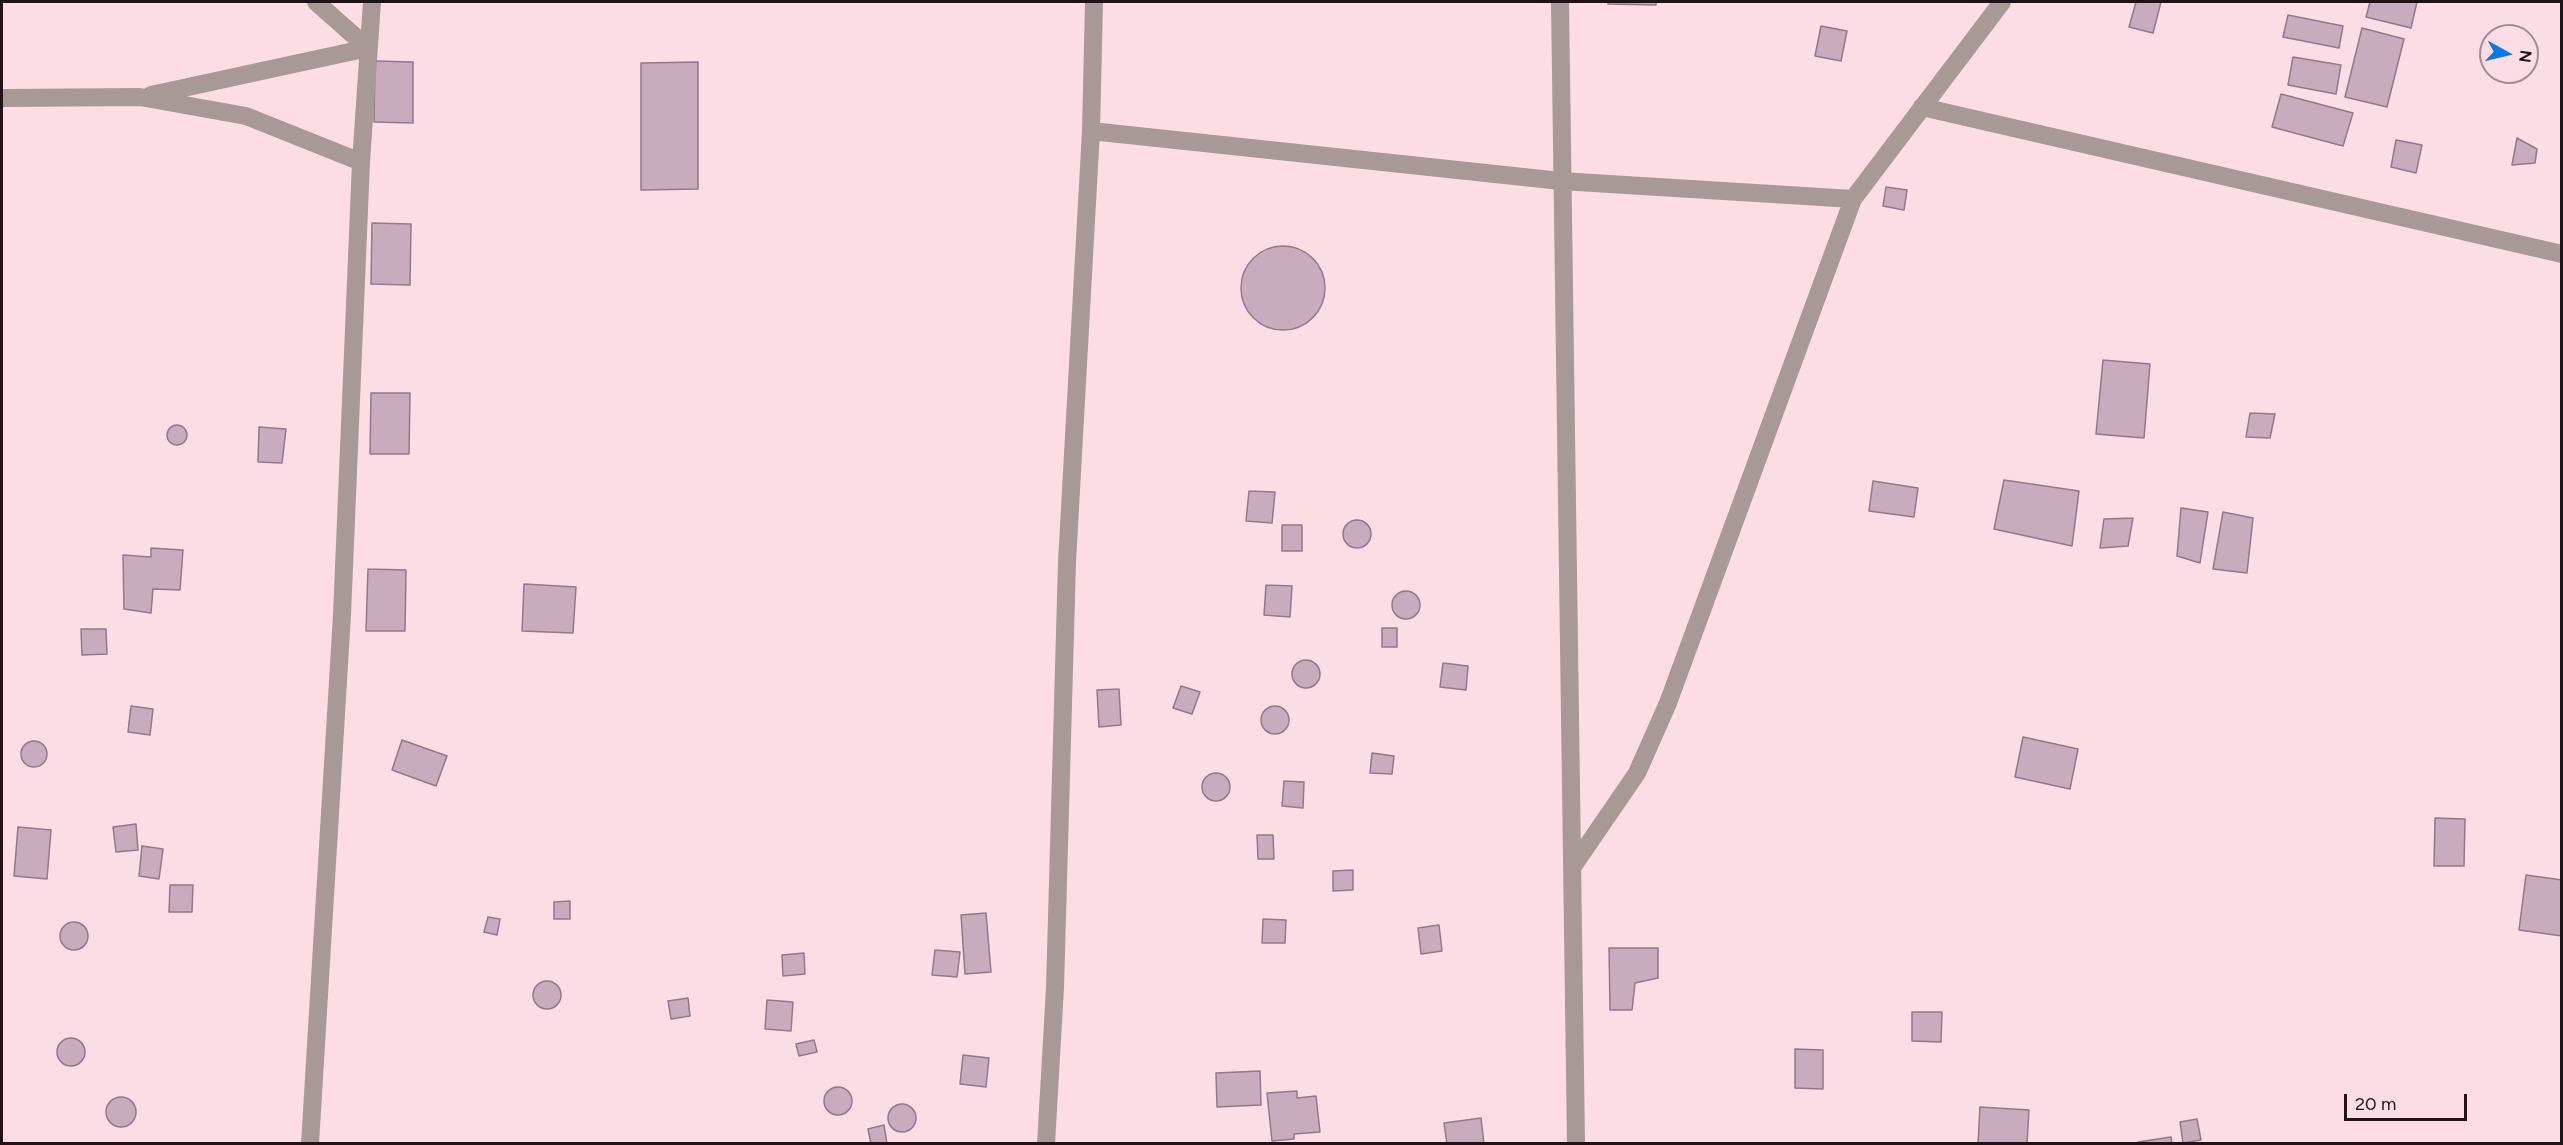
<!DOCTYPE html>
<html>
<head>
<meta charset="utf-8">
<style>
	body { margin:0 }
	#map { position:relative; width:2563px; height:1145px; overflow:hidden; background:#fcdde5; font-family:Figtree,sans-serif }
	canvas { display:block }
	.frame { position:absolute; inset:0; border:3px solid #201317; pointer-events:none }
	.north { position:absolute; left:2479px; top:24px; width:60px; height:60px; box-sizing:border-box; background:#fcdde5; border:2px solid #a48c93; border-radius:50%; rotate:98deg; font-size:16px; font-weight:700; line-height:24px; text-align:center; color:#201317 }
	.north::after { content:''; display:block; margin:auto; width:21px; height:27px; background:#1175de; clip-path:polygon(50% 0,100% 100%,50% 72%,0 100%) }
	.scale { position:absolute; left:2344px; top:1094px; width:123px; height:27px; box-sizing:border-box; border:3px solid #201317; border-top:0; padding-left:8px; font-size:18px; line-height:21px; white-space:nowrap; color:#201317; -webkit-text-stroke:4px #fcdde5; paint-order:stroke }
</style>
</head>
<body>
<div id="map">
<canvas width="2563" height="1145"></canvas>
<div class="frame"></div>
<div class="north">N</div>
<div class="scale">20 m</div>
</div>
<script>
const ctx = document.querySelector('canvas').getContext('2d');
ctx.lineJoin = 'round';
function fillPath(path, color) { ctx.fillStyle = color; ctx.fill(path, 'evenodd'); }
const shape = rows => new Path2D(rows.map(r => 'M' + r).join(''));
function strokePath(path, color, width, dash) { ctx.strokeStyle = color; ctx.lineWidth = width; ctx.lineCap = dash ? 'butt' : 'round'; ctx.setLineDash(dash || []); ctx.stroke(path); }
const building = shape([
	[1608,2,1656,2,1656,5,1608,4,1608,2],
	[2136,2,2161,2,2153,33,2129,27,2136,2],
	[2370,2,2417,2,2411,28,2366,17,2370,2],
	[2288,15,2343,26,2339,48,2283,37,2288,15],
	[1821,26,1847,31,1841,61,1815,56,1821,26],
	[2362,28,2404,39,2387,107,2345,97,2362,28],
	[2293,57,2341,65,2336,94,2288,85,2293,57],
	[375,61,413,62,413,123,374,122,375,61],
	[698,62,698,189,641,190,641,63,698,62],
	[2281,94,2353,113,2343,146,2272,127,2281,94],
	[2517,138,2537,149,2535,163,2512,165,2517,138],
	[2396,140,2422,145,2416,173,2391,167,2396,140],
	[1886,187,1907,190,1904,210,1883,206,1886,187],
	[372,223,411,224,410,285,371,284,372,223],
	'1241 288a42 42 0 1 1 84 0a42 42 0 1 1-84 0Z',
	[2103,360,2150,364,2144,438,2096,434,2103,360],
	[371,393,410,393,409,454,370,454,371,393],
	[2250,413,2275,414,2270,438,2246,437,2250,413],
	'167 435a10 10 0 1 1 20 0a10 10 0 1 1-20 0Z',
	[259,427,286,429,282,463,258,462,259,427],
	[2004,480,2079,491,2072,546,1994,529,2004,480],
	[1873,481,1918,488,1914,517,1869,511,1873,481],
	[1249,491,1275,492,1272,523,1246,521,1249,491],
	[2181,508,2208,512,2200,563,2177,556,2181,508],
	[2223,512,2253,518,2247,573,2213,569,2223,512],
	[2133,518,2128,546,2100,548,2104,519,2133,518],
	'1343 534a14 14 0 1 1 28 0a14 14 0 1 1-28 0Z',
	[1282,525,1302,525,1302,551,1282,551,1282,525],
	[151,548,183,550,180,590,153,589,151,613,124,609,123,555,151,557,151,548],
	[368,569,406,570,405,631,366,631,368,569],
	[524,584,576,587,573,633,522,631,524,584],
	[1266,585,1292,586,1290,617,1264,615,1266,585],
	'1392 605a14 14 0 1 1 28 0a14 14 0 1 1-28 0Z',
	[1382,628,1397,628,1397,647,1382,647,1382,628],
	[81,629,106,629,107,654,82,655,81,629],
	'1292 674a14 14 0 1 1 28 0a14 14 0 1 1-28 0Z',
	[1443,663,1468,666,1466,690,1440,687,1443,663],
	[1181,686,1200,692,1192,714,1173,708,1181,686],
	[1119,689,1121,725,1099,727,1097,690,1119,689],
	'1261 720a14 14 0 1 1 28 0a14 14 0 1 1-28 0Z',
	[131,706,153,709,150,735,128,732,131,706],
	[2023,737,2078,749,2070,789,2015,777,2023,737],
	[402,740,447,756,436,786,392,770,402,740],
	'21 754a13 13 0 1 1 26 0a13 13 0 1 1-26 0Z',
	[1372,753,1394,756,1392,774,1370,773,1372,753],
	'1202 787a14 14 0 1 1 28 0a14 14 0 1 1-28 0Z',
	[1284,781,1304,782,1303,808,1282,806,1284,781],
	[2435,818,2465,819,2464,866,2434,866,2435,818],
	[136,824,138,850,116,852,113,827,136,824],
	[18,827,51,830,47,879,14,876,18,827],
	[1257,835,1273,835,1274,859,1258,859,1257,835],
	[142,846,163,849,159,879,139,876,142,846],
	[1353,870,1353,890,1333,891,1333,871,1353,870],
	[2526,875,2562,880,2562,936,2519,930,2526,875],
	[170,885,193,885,192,912,169,912,170,885],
	[570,901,570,919,554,919,554,902,570,901],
	[986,913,991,972,965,974,961,915,986,913],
	[488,917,500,919,497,935,484,932,488,917],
	[1263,919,1286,920,1285,943,1262,943,1263,919],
	'60 936a14 14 0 1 1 28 0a14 14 0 1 1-28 0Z',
	[1439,925,1442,951,1421,954,1418,928,1439,925],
	[1609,948,1658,948,1658,978,1635,983,1632,1010,1610,1010,1609,948],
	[935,950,960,952,957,977,932,975,935,950],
	[804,953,805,974,783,976,782,955,804,953],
	'533 995a14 14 0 1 1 28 0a14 14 0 1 1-28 0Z',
	[688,998,690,1016,671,1019,668,1001,688,998],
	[767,1000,793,1002,791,1031,765,1029,767,1000],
	[1912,1012,1942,1012,1941,1042,1912,1041,1912,1012],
	'57 1052a14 14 0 1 1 28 0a14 14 0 1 1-28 0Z',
	[814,1040,817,1052,799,1056,796,1044,814,1040],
	[1795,1049,1823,1050,1823,1089,1795,1088,1795,1049],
	[963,1055,989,1058,986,1087,960,1084,963,1055],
	[1260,1071,1261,1105,1217,1107,1216,1073,1260,1071],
	'824 1101a14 14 0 1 1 28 0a14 14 0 1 1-28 0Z',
	[1297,1091,1297,1098,1316,1096,1320,1132,1294,1134,1294,1139,1272,1141,1267,1093,1297,1091],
	'106 1112a15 15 0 1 1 30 0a15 15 0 1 1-30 0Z',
	'888 1118a14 14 0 1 1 28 0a14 14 0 1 1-28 0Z',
	[1980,1107,2029,1110,2027,1144,1978,1144,1980,1107],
	[1481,1118,1484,1144,1447,1144,1444,1123,1481,1118],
	[2197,1119,2201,1140,2183,1143,2180,1122,2197,1119],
	[884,1125,887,1144,871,1144,868,1129,884,1125],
	[2171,1137,2172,1144,2138,1144,2138,1142,2171,1137]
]);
fillPath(building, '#caabbe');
strokePath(building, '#94778a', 1.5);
strokePath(shape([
	[316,2,368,48],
	[1560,2,1576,1144],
	[151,95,368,48],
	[2,98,140,97,246,116,361,162],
	[1922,107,2562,254],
	[1091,131,1561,181,1853,199,2002,2],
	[1574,865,1637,773,1668,703,1853,199],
	[310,1144,342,615,361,162,372,2],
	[1046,1144,1055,988,1067,562,1091,131,1094,2]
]), '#a89896', 18);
</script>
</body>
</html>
